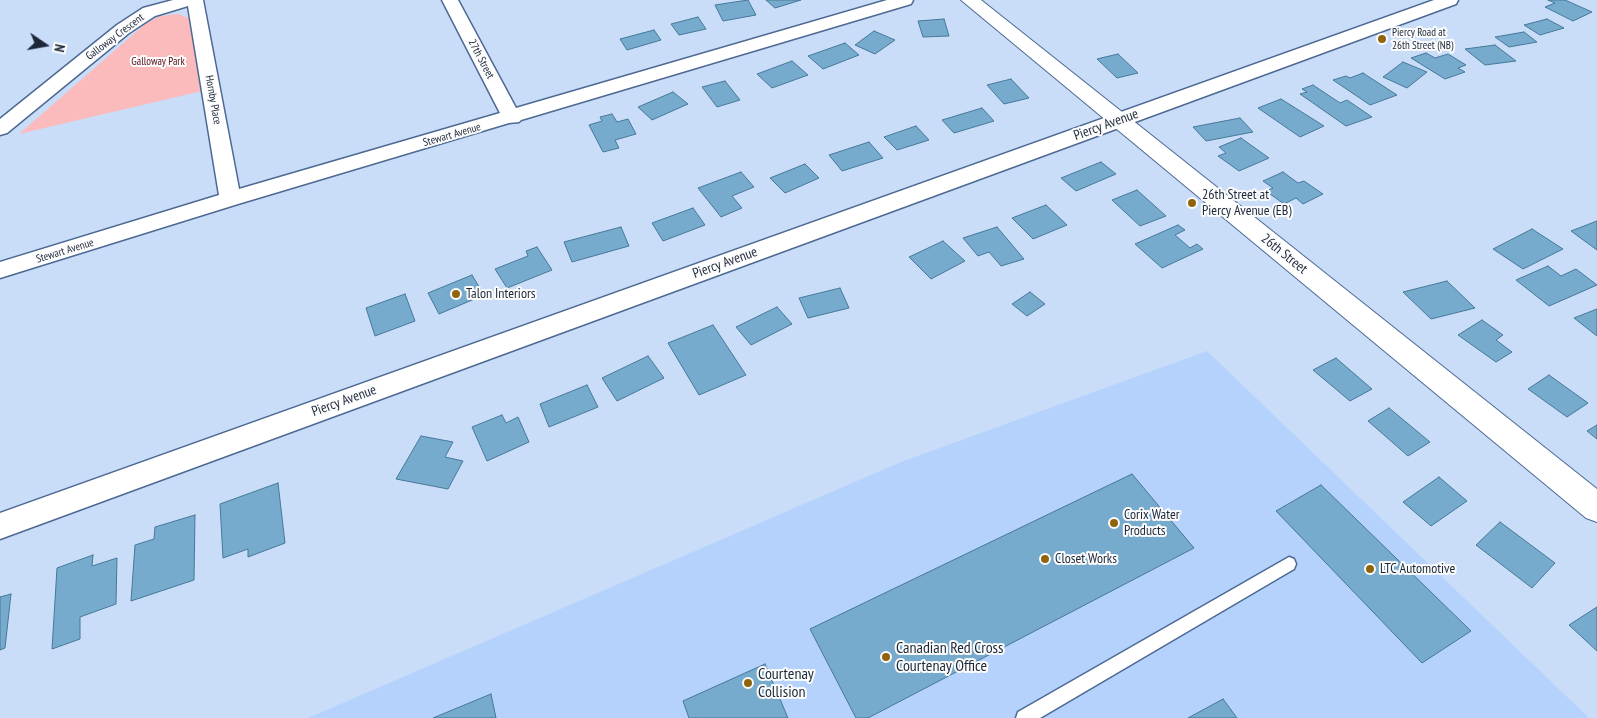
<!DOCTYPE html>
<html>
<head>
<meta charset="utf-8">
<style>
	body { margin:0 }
	#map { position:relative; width:1597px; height:718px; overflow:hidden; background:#c9ddf9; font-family:"PT Sans Narrow",sans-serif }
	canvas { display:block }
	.north { position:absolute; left:20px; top:20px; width:50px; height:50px; -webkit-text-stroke:4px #fcfcfc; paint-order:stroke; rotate:102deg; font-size:14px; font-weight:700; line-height:20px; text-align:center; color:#1c283a }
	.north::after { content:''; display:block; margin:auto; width:18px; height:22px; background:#1c283a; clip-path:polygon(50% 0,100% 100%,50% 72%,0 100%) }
</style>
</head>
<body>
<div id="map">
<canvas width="1597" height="718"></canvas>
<div class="north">N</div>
</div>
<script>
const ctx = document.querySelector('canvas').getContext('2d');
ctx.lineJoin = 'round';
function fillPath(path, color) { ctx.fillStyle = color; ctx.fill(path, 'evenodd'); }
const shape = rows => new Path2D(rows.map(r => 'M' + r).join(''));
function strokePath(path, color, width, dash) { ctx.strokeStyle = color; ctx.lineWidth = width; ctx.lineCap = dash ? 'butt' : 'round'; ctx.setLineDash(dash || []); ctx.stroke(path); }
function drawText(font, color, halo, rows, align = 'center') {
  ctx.font = font + ' "PT Sans Narrow",sans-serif'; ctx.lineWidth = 4; ctx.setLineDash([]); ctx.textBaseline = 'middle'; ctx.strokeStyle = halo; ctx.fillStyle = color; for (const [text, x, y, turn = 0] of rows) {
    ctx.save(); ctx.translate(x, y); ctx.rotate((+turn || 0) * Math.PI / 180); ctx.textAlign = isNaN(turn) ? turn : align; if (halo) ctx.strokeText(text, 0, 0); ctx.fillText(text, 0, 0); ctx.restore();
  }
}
fillPath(shape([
	[1207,351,1589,718,308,718,901,462]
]), '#b5d2fc');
fillPath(shape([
	[178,14,189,18,202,91,19,134,145,24,160,16]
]), '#fbbbbc');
const building = shape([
	[748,0,756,15,723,21,715,5,748,0],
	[766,0,801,0,775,8,766,0],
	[1548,0,1565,0,1592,12,1573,21,1545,7,1555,3,1548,0],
	[698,17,706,29,679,35,671,24,698,17],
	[944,19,949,36,923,37,918,21,944,19],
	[1547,19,1564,28,1540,35,1524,25,1547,19],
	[654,30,661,40,627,50,620,39,654,30],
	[874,31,895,40,875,54,855,45,874,31],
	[1524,32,1537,42,1509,47,1495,37,1524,32],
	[845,43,859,55,823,69,808,56,845,43],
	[1495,45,1516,61,1485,65,1465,49,1495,45],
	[1426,53,1435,58,1448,54,1466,65,1458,68,1465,72,1445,79,1411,58,1426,53],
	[1118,54,1138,73,1117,78,1097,59,1118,54],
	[792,61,808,75,772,88,757,74,792,61],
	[1403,62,1427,72,1407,88,1383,77,1403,62],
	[1363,73,1397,95,1370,105,1333,80,1346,76,1350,78,1363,73],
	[1011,79,1029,98,1004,104,987,85,1011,79],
	[725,81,740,100,717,107,702,87,725,81],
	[1313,85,1340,103,1347,100,1372,117,1346,126,1300,94,1307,92,1302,89,1313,85],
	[673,92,688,104,652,120,638,107,673,92],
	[1281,99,1324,126,1300,137,1258,108,1281,99],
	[982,108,994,121,954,133,942,120,982,108],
	[612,114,617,122,628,119,636,134,615,140,619,148,603,152,589,125,602,121,600,117,612,114],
	[1240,118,1253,132,1206,141,1193,127,1240,118],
	[916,126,929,140,897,150,884,137,916,126],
	[1241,138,1269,158,1239,171,1218,156,1226,153,1219,147,1241,138],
	[869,142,883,158,842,171,829,155,869,142],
	[1101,162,1116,174,1076,191,1061,178,1101,162],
	[805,164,819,178,785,193,770,178,805,164],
	[741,172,754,187,732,196,742,208,721,217,698,188,741,172],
	[1283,172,1298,183,1304,181,1323,194,1303,204,1296,198,1284,204,1266,191,1273,188,1263,181,1283,172],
	[1137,190,1166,216,1140,226,1112,200,1137,190],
	[1046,205,1067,225,1033,239,1012,218,1046,205],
	[693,208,705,225,663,241,652,223,693,208],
	[1597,221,1597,250,1571,231,1597,221],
	[1178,225,1185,230,1175,235,1190,248,1197,244,1203,249,1162,268,1135,244,1178,225],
	[621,227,629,246,572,262,564,242,621,227],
	[997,227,1024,259,1001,266,989,252,978,256,963,238,997,227],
	[1532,229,1563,249,1523,269,1493,249,1532,229],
	[943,241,965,261,931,279,909,257,943,241],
	[537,247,552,270,507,288,495,269,528,256,526,251,537,247],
	[1548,266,1561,276,1576,269,1597,285,1549,306,1516,280,1548,266],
	[472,275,484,295,439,314,428,293,472,275],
	[1447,281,1475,308,1431,319,1403,292,1447,281],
	[840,288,849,308,808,318,799,298,840,288],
	[1030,292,1045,304,1027,316,1012,304,1030,292],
	[405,294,415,321,375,336,366,308,405,294],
	[777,307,792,324,751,345,736,327,777,307],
	[1597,309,1597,336,1574,318,1597,309],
	[1482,320,1503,335,1496,340,1512,352,1496,362,1458,335,1482,320],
	[713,325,746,375,699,395,668,343,713,325],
	[648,356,664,378,617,401,602,378,648,356],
	[1336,358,1372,389,1350,401,1313,370,1336,358],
	[1549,375,1588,403,1567,417,1528,389,1549,375],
	[587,385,598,407,549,427,540,404,587,385],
	[1389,408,1430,442,1408,456,1368,421,1389,408],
	[502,415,506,423,518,417,529,442,487,461,472,427,502,415],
	[1597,425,1597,439,1587,431,1597,425],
	[421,436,453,442,445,457,463,461,448,489,396,479,421,436],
	[1132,474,1194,548,868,718,856,718,810,629,1132,474],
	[1439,477,1467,501,1431,526,1403,502,1439,477],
	[278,483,285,543,248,557,248,549,223,558,220,504,278,483],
	[1321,485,1471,631,1422,663,1276,511,1321,485],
	[195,515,194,580,131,601,135,545,154,539,155,527,195,515],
	[1500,522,1555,563,1532,588,1476,545,1500,522],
	[93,555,92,566,117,558,116,604,80,617,80,639,52,649,57,568,93,555],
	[11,594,5,648,0,650,0,597,11,594],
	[1597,607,1597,651,1569,625,1597,607],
	[765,664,788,718,689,718,683,701,765,664],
	[491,694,496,718,433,718,491,694],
	[1223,699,1237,718,1188,718,1223,699]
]);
fillPath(building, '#77abcd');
strokePath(building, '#467898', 1);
const service = shape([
	[1289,557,1294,559,1296,564,1294,569,1040,718,1016,718,1018,712,1289,557]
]);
const minor = shape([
	[173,0,203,0,239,189,500,113,442,0,458,0,516,108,887,0,913,0,911,4,521,120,519,122,509,123,238,204,0,278,0,262,219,195,188,6,155,16,129,33,7,133,0,135,0,119,117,25,143,8,173,0],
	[1434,0,1458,0,1456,4,0,539,0,513,1434,0]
]);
const tertiary = shape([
	[961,0,981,0,1597,489,1597,522,1586,518,961,0]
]);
strokePath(service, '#4d6993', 3);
strokePath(minor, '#4d6993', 3);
strokePath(tertiary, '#4d6993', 2);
fillPath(service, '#fff');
fillPath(minor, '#fff');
fillPath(tertiary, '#fff');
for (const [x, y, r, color] of [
	[1382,39,5,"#90640c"],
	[1192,203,5,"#90640c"],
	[456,294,5,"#90640c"],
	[1114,523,5,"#90640c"],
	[1045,559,5,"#90640c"],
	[1370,569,5,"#90640c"],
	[886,657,5,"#90640c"],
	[748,683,5,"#90640c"]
]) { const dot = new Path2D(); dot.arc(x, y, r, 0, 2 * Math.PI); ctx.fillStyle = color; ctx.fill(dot); strokePath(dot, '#fcfcfc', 2); }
drawText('11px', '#1c283a', '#fcfcfc', [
	["Piercy Road at",1392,33],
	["26th Street (NB)",1392,46]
], 'left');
drawText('11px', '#1c283a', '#fcfcfc', [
	["Galloway Crescent",115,37,-37],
	["27th Street",481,59,62],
	["Hornby Place",213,100,80],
	["Stewart Avenue",452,135,-16],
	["Stewart Avenue",65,251,-17]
]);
drawText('11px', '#570e1a', '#fcfcfc', [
	["Galloway Park",158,62]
]);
drawText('14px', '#1c283a', '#fcfcfc', [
	["Piercy Avenue",1106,125,-20],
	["26th Street",1284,254,39],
	["Piercy Avenue",725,263,-20],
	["Piercy Avenue",344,401,-20]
]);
drawText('14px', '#1c283a', '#fcfcfc', [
	["26th Street at",1202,195],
	["Piercy Avenue (EB)",1202,211],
	["Talon Interiors",466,294],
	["Corix Water",1124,515],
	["Products",1124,531],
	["Closet Works",1055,559],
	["LTC Automotive",1380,569]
], 'left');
drawText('16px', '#1c283a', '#fcfcfc', [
	["Canadian Red Cross",896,648],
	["Courtenay Office",896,666],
	["Courtenay",758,674],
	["Collision",758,692]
], 'left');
</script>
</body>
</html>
